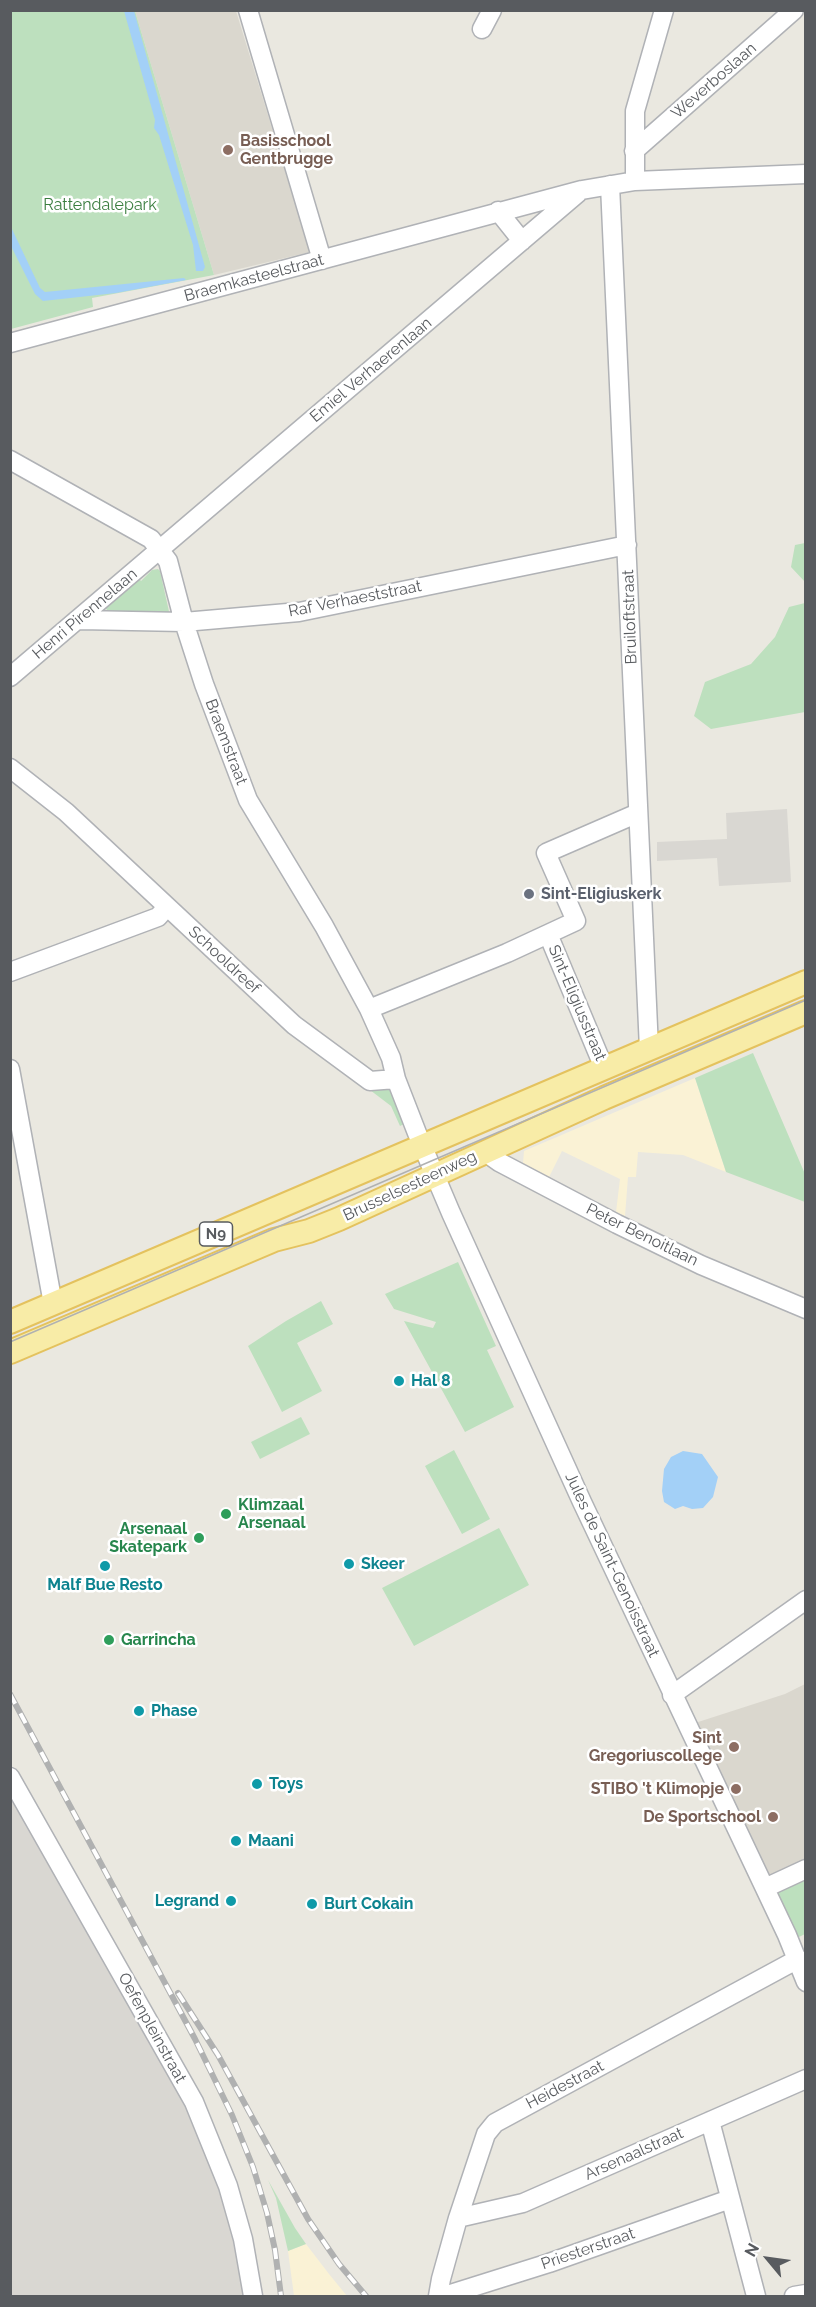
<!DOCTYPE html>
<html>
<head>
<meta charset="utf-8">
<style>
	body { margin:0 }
	#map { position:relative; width:816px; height:2307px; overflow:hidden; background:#eae8e0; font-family:Raleway,sans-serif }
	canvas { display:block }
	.frame { position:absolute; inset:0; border:12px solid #585b5f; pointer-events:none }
	.north { position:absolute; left:738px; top:2229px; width:60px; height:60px; -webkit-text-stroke:4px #fff; paint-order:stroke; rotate:299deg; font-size:16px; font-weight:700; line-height:24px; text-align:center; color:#585b5f }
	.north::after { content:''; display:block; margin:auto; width:21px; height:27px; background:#585b5f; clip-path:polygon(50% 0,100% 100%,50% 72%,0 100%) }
</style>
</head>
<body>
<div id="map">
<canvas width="816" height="2307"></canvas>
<div class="frame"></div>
<div class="north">N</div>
</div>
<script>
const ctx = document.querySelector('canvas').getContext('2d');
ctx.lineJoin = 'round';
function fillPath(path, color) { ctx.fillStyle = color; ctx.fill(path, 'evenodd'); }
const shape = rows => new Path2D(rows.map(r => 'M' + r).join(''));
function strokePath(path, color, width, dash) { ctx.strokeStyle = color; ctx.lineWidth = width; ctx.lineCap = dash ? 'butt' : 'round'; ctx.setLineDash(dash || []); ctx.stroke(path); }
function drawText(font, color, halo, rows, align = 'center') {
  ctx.font = font + ' Raleway,sans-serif'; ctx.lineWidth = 5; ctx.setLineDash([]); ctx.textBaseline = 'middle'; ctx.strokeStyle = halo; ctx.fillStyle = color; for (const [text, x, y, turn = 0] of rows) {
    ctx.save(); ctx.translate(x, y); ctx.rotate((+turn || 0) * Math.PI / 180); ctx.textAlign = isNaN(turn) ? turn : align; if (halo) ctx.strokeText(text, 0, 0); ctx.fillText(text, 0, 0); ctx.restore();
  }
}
fillPath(shape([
	[695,1078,726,1172,683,1155,638,1152,636,1177,628,1177,625,1216,616,1212,620,1179,562,1151,549,1177,523,1163,524,1151],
	[306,2244,329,2274,347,2296,294,2296,288,2251]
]), '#faf2d5');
fillPath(shape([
	[787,809,791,882,719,886,717,858,657,861,657,842,727,839,726,813],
	[10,1777,194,2102,253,2296,11,2296]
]), '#d9d7d2');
fillPath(shape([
	[135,11,236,11,310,252,214,275],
	[805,1684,805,1866,771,1883,695,1723,785,1694]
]), '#dad7ce');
fillPath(shape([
	[11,11,135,11,214,275,92,298,93,307,11,329],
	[805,543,806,543,805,582,791,567,795,545],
	[158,569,160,571,170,616,110,614,104,606,138,577,141,581,152,570],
	[805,603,805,712,711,729,694,716,705,682,751,664,775,637,789,607],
	[753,1053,805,1174,805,1202,726,1172,695,1078],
	[385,1087,390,1090,404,1124,400,1126,391,1106,370,1090],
	[458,1262,496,1346,487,1350,514,1407,465,1432,404,1321,433,1328,436,1322,394,1309,385,1294],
	[321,1301,333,1324,297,1343,322,1391,282,1412,248,1346,286,1321],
	[301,1417,310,1434,260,1459,251,1442],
	[454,1450,490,1519,462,1534,425,1466],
	[499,1528,529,1585,414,1646,382,1588],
	[805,1866,805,1934,797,1938,771,1883],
	[268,2180,295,2228,306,2244,288,2251,276,2198]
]), '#bde0be');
fillPath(shape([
	[124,11,134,11,205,267,203,271,196,271,193,245,159,135,154,128,155,120],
	[11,227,40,288,45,292,184,278,186,280,116,293,43,301,35,294,11,246],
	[683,1451,702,1454,718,1477,713,1497,703,1508,692,1509,683,1506,675,1509,664,1502,662,1491,664,1469,671,1457]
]), '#a3d0f7');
const minor = shape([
	[248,10,322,260],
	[482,29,492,10],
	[634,151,794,10],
	[635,181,635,111,664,10],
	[610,185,649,1049],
	[498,211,522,241],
	[10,343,582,190,635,181,806,174],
	[10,460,151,539,168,561,184,622,204,684,248,800,324,926,369,1009,391,1058,396,1079,417,1133,451,1213,582,1502,787,1935,806,1982],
	[80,620,184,622,299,612,627,545],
	[10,677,578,193],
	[10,768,66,812,294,1025,370,1081,396,1079],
	[10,972,158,917,167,907],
	[369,1009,507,953,548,934],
	[604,1068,548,934,576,921,546,853,638,813],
	[10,1069,53,1304],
	[485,1152,499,1162,617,1224,701,1265,806,1309],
	[672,1695,806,1600],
	[10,1777,194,2102,228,2186,243,2239,253,2296],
	[765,1888,806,1869],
	[710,2121,756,2296],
	[458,2218,523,2203,806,2079],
	[438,2296,441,2279,458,2218,486,2134,495,2123,798,1959],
	[444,2296,549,2263,730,2199],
	[794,2296,806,2294]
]);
const major = shape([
	[10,1322,806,982],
	[10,1352,274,1240,309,1231,339,1219,604,1098,806,1012]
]);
strokePath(minor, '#b0b2b6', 21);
strokePath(major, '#e4c25e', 26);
strokePath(minor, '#fff', 18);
strokePath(major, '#f8eca7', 22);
strokePath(shape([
	[10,1342,806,1000]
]), '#b0b1b1', 1.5);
const rail = shape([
	[10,1694,195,2039,232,2115,253,2167,267,2213,275,2250,281,2296],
	[178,1993,218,2055,308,2219,339,2264,366,2296]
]);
strokePath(rail, '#b0b1b1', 6);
strokePath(rail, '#fff', 4, [11]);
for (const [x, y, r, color] of [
	[228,150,6,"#8d6e63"],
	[529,894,6,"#6b7280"],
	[399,1381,6,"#0f9aa8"],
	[226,1514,6,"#2e9e5b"],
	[199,1538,6,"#2e9e5b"],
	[349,1564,6,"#0f9aa8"],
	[105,1566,6,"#0f9aa8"],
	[109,1640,6,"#2e9e5b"],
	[139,1711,6,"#0f9aa8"],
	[734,1747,6,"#8d6e63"],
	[257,1784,6,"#0f9aa8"],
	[736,1789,6,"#8d6e63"],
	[773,1817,6,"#8d6e63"],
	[236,1841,6,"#0f9aa8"],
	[231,1901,6,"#0f9aa8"],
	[312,1904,6,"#0f9aa8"]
]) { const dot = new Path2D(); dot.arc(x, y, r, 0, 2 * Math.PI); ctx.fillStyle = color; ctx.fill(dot); strokePath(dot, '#fff', 2); }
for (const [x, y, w] of [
	[216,1234,33]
]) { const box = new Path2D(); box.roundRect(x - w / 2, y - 12, w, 24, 4.5); ctx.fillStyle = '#fff'; ctx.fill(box); strokePath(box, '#585b5f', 1.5); }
drawText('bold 15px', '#585b5f', null, [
	["N9",216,1234]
]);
drawText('16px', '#585b5f', '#fff', [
	["Weverboslaan",714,81,-41],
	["Braemkasteelstraat",254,278,-15],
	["Emiel Verhaerenlaan",371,370,-40],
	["Raf Verhaeststraat",355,599,-11],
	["Henri Pirennelaan",85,614,-40],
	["Bruiloftstraat",630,617,-92],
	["Braemstraat",226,742,69],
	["Schooldreef",224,960,43],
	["Sint-Eligiusstraat",577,1003,67],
	["Brusselsesteenweg",410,1186,-25],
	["Peter Benoitlaan",642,1235,26],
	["Jules de Saint-Genoisstraat",612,1565,65],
	["Oefenpleinstraat",152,2028,61],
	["Heidestraat",565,2085,-28],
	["Arsenaalstraat",634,2154,-24],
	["Priesterstraat",588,2249,-19]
]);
drawText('bold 16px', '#785e54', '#fff', [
	["Basisschool",240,141,"left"],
	["Gentbrugge",240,159,"left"],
	["Sint",722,1738],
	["Gregoriuscollege",722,1756],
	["STIBO 't Klimopje",724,1789],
	["De Sportschool",761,1817]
], 'right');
drawText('16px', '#3a7d3f', '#fff', [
	["Rattendalepark",100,205]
]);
drawText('bold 16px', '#5b616d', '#fff', [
	["Sint-Eligiuskerk",541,894]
], 'left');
drawText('bold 16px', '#0d838f', '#fff', [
	["Hal 8",411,1381],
	["Skeer",361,1564],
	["Malf Bue Resto",105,1585,"center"],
	["Phase",151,1711],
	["Toys",269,1784],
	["Maani",248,1841],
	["Legrand",219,1901,"right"],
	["Burt Cokain",324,1904]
], 'left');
drawText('bold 16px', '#27864d', '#fff', [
	["Klimzaal",238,1505],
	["Arsenaal",238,1523],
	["Arsenaal",187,1529,"right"],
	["Skatepark",187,1547,"right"],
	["Garrincha",121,1640]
], 'left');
</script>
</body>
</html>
